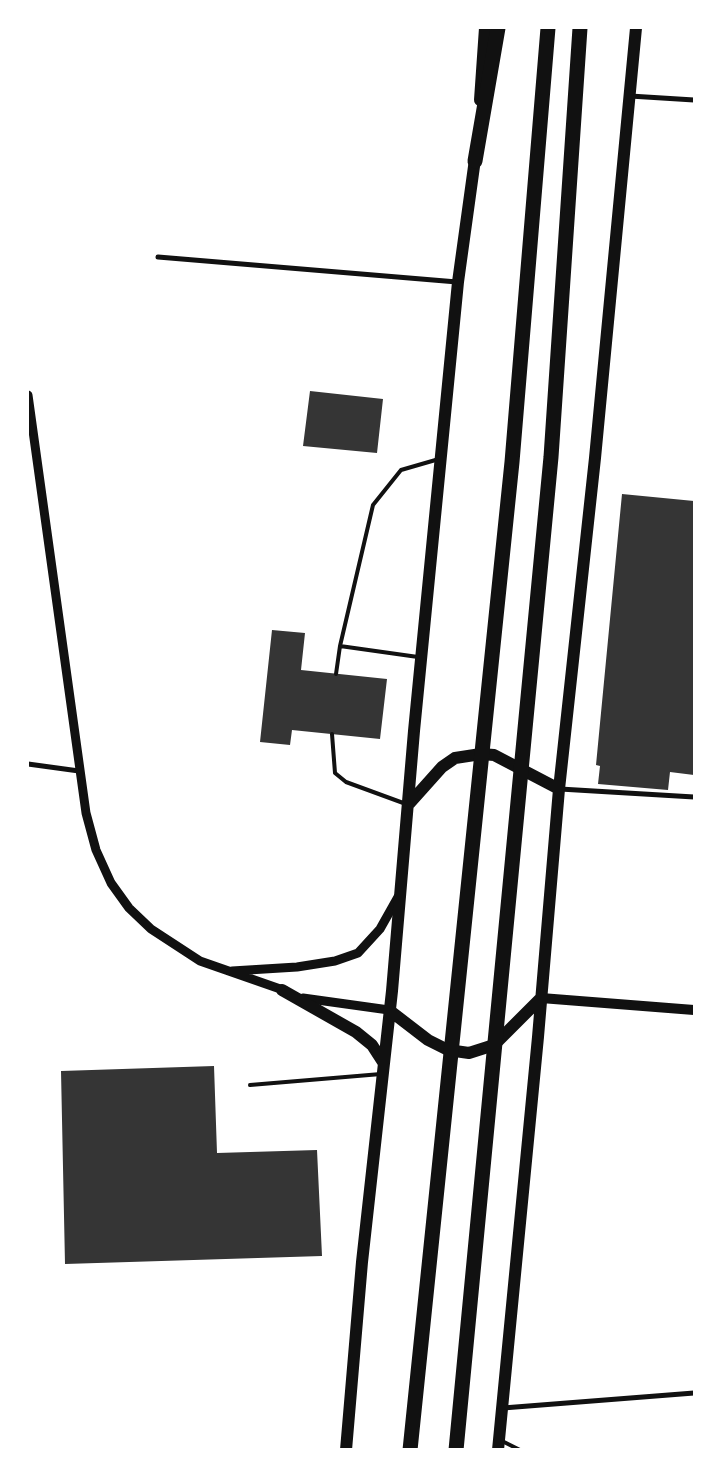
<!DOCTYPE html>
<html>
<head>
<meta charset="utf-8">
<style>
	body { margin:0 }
	#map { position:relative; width:722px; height:1477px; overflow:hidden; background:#fff; font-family:"Nunito Sans",sans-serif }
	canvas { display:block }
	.frame { position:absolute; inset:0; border:29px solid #fff; pointer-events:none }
</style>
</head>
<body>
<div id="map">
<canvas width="722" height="1477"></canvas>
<div class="frame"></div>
</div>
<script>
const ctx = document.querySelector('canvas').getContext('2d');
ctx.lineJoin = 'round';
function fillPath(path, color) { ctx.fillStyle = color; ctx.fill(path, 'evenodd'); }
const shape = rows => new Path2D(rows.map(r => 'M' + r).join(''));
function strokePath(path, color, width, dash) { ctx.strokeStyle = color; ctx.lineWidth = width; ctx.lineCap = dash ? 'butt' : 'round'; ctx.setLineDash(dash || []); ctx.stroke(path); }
fillPath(shape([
	[310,391,383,399,377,453,303,446],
	[622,494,694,501,694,775,670,772,668,790,598,784,600,766,596,765],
	[272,630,305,633,301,670,387,679,380,739,292,730,290,745,260,742],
	[214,1066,217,1153,317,1150,322,1256,65,1264,61,1071]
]), '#353535');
strokePath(shape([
	[340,646,418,657],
	[336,674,340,646,373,505,401,470,439,459],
	[332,734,335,773,346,782,406,804],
	[250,1085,381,1074],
	[502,1441,520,1450]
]), '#111', 4);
strokePath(shape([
	[630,96,694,100],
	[158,257,457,282],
	[28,764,79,771],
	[560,789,694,797],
	[503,1408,694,1393]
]), '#111', 5);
strokePath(shape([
	[28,395,86,813,96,850,111,883,129,908,151,929,200,961,286,991],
	[232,971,297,967,335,961,358,953,380,929,398,897],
	[303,998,389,1010]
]), '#111', 9);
strokePath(shape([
	[541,998,694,1010]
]), '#111', 10);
strokePath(shape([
	[480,100,485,28],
	[408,805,442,767,455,758,481,754,494,755,559,789],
	[282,990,356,1032,372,1045,383,1062],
	[389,1010,428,1040,448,1050,469,1053,494,1045,541,998],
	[346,1450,362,1262,392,991,414,731,458,282,476,152],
	[498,1450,538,1037,559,789,595,458,636,28]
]), '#111', 12);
strokePath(shape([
	[475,161,498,28],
	[410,1450,512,462,548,28],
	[456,1450,551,457,580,28]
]), '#111', 15);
</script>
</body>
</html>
